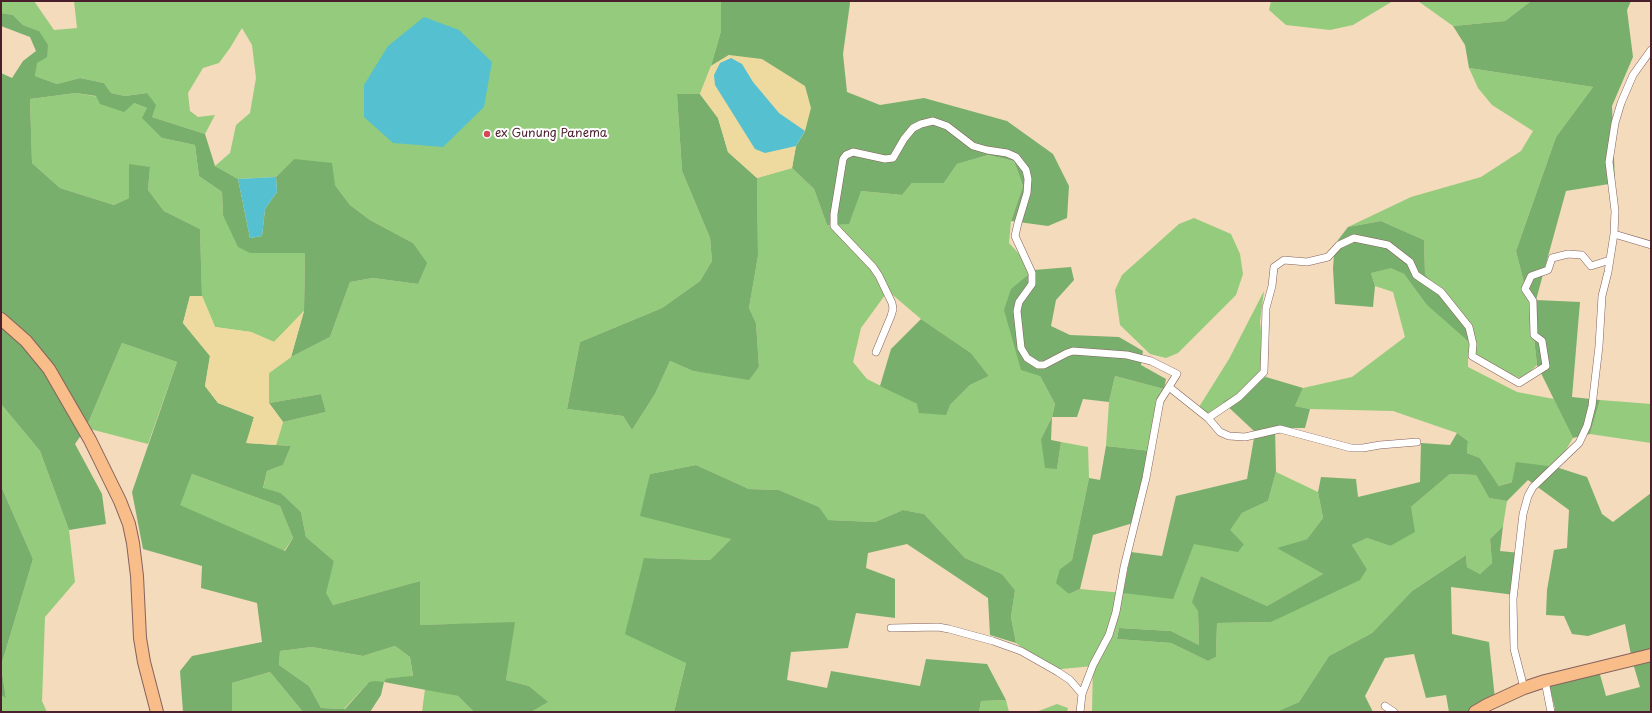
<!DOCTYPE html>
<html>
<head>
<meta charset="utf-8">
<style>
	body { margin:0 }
	#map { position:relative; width:1652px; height:713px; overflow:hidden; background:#f3dbbc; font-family:"Playpen Sans",sans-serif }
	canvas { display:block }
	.frame { position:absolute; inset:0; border:2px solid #4a1f2b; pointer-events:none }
</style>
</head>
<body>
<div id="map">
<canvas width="1652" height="713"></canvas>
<div class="frame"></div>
</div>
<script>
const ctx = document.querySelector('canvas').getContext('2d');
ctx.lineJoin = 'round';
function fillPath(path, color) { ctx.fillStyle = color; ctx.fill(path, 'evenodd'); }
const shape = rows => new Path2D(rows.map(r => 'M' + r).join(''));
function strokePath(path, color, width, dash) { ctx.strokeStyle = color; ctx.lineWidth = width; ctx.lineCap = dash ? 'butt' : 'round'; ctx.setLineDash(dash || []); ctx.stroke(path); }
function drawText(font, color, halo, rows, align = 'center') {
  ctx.font = font + ' "Playpen Sans",sans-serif'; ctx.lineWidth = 4; ctx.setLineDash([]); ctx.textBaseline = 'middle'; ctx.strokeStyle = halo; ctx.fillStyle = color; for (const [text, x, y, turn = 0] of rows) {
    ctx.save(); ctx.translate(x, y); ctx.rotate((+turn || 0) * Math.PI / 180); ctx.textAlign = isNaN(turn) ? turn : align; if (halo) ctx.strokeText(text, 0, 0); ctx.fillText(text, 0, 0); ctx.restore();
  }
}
fillPath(shape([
	[1,1,34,1,54,30,77,28,74,1,721,1,721,31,711,66,700,94,677,94,682,171,710,238,712,261,700,281,662,308,580,342,567,409,623,416,632,430,655,394,670,361,693,371,749,379,759,367,756,323,749,308,758,256,757,178,792,168,814,189,827,225,861,191,902,195,912,183,944,183,957,164,988,155,1014,161,1023,186,1011,221,1009,243,1034,270,1040,376,1055,404,1052,417,1041,439,1057,469,1061,442,1088,447,1089,478,1072,560,1060,569,1069,594,1080,589,1123,593,1194,544,1244,544,1229,530,1242,513,1268,501,1276,472,1318,492,1323,518,1307,539,1278,548,1323,574,1267,606,1201,576,1198,611,1199,645,1171,631,1119,628,1117,639,1171,643,1208,661,1216,657,1217,623,1271,622,1367,569,1352,545,1367,538,1390,546,1411,507,1450,474,1476,475,1489,498,1507,501,1503,526,1490,539,1492,563,1480,574,1467,567,1466,555,1412,591,1372,633,1329,656,1299,702,1276,712,1092,712,1093,666,1051,670,1016,643,1011,617,1015,590,1002,574,965,558,924,514,903,510,875,522,827,520,819,507,779,490,749,489,696,465,650,474,731,539,710,560,644,558,686,663,674,712,531,712,547,702,529,686,506,680,514,623,420,625,420,581,333,605,325,593,334,561,306,537,301,512,281,493,263,489,267,471,283,465,291,446,276,445,283,422,326,412,321,394,269,403,269,373,291,357,330,337,350,282,373,278,418,284,413,243,370,220,350,205,335,185,294,159,276,177,238,179,215,166,230,153,236,125,250,113,256,78,252,45,242,28,230,48,219,63,203,68,188,93,190,111,198,117,215,115,205,134,152,117,147,93,125,96,111,93,104,83,80,78,57,84,35,76,39,31,23,25,13,15,1,13],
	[888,291,921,319,971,353,989,376,970,385,950,405,917,404,867,379,853,362,861,328],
	[1271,1,1393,1,1353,25,1330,30,1286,25,1269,10],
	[1418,1,1531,1,1505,21,1453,26],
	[1469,68,1593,87,1556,137,1516,251,1531,311,1537,365,1522,379,1468,358,1468,367,1517,392,1554,399,1573,438,1556,467,1499,486,1480,458,1467,453,1468,441,1457,433,1393,411,1310,409,1295,406,1303,388,1352,377,1405,337,1393,292,1375,286,1371,273,1391,267,1404,274,1426,304,1468,324,1425,274,1424,240,1381,221,1348,227,1411,197,1481,177,1521,151,1533,131,1492,105,1478,88],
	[76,93,134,103,147,108,162,138,195,145,199,176,222,192,223,215,250,253,305,253,304,311,274,342,251,332,215,327,202,296,200,229,164,211,148,190,150,167,129,198,114,205,60,188,32,163,30,99],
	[1194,218,1231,234,1240,254,1243,274,1236,295,1178,353,1166,358,1150,354,1120,325,1115,290,1122,275,1179,224],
	[1264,291,1260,322,1266,377,1207,414,1199,407,1229,359],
	[122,343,177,362,148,444,86,428],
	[1115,376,1164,389,1151,451,1106,446,1109,402],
	[1600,400,1651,404,1651,443,1590,434],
	[1,404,40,451,69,530,75,582,45,617,42,701,47,712,1,712,1,695,6,697,1,666,33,559,1,486],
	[192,474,280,506,293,538,284,551,179,505],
	[395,646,410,657,413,677,390,678,384,682,369,682,344,709,321,708,309,686,279,665,280,651,312,647,363,656],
	[270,672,303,712,232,712,232,683],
	[425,689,458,696,474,712,422,712],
	[1006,700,1009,712,979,712,981,701],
	[1057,704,1068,708,1067,712,1036,712]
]), '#95cb7c');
fillPath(shape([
	[721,1,849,1,850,3,843,54,847,92,880,105,924,98,1007,121,1053,154,1069,186,1067,218,1048,226,1011,221,1023,186,1014,161,988,155,957,164,944,183,912,183,902,195,861,191,849,224,827,225,814,189,792,168,796,146,805,131,729,55,711,66,721,31],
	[1531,1,1631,1,1627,10,1633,57,1612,106,1615,183,1566,191,1536,300,1580,302,1572,397,1600,400,1590,434,1573,438,1537,365,1531,311,1516,251,1556,137,1593,87,1469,68,1465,45,1453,26,1505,21],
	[1,13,13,15,23,25,39,31,48,45,47,57,37,63,35,76,57,84,80,78,104,83,111,93,125,96,147,93,156,105,152,117,205,134,215,166,238,179,250,238,262,236,265,209,277,192,276,177,294,159,332,163,335,185,350,205,370,220,413,243,427,263,418,284,373,278,350,282,330,337,291,357,304,311,305,253,250,253,238,247,223,215,222,192,199,176,195,145,162,138,142,118,147,108,134,103,124,112,100,104,96,96,76,93,30,99,32,163,60,188,114,205,129,198,129,164,150,167,148,190,164,211,200,229,202,296,190,296,183,323,210,356,205,386,218,403,254,417,247,443,291,446,283,465,267,471,263,488,281,493,301,512,306,537,334,561,326,593,333,605,420,581,420,625,515,622,506,680,529,686,548,702,531,712,474,712,458,696,384,682,381,695,370,712,303,712,270,672,232,683,232,712,183,712,180,671,192,656,262,642,257,603,201,588,202,566,143,549,132,492,177,362,122,343,86,428,75,444,102,494,106,524,69,530,40,451,1,404,1,73,12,78,23,61,36,51,30,37,1,26],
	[192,474,280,506,293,538,285,551,180,505],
	[395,646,410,657,413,676,390,678,386,679,384,682,375,681,369,682,345,709,321,708,309,686,279,665,280,651,312,647,363,656],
	[677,94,700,94,718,118,728,152,757,178,758,256,749,308,756,323,759,367,749,380,693,371,670,361,655,394,632,430,623,416,567,409,580,342,662,308,700,281,712,261,710,238,682,171],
	[1381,221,1424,240,1425,274,1468,324,1468,341,1426,304,1404,274,1391,268,1371,273,1375,286,1373,307,1335,304,1333,268,1335,244,1348,227],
	[1071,267,1074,280,1056,300,1051,326,1070,335,1119,337,1143,351,1141,365,1166,379,1164,389,1115,376,1109,402,1083,399,1077,417,1052,417,1051,440,1061,442,1057,469,1045,468,1041,439,1052,417,1055,404,1040,376,1021,370,1004,310,1011,289,1034,270],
	[921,319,971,353,989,376,970,385,950,405,946,415,919,413,917,404,880,386,891,349],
	[1266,377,1303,388,1295,406,1310,409,1305,428,1275,428,1276,472,1268,501,1242,513,1230,530,1244,544,1238,552,1194,544,1173,599,1123,593,1131,552,1162,556,1176,496,1247,479,1255,432,1223,402],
	[321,394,326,412,283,422,269,403],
	[1457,433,1468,441,1467,453,1480,458,1499,486,1512,482,1516,462,1556,467,1587,477,1602,514,1613,522,1651,493,1651,712,1545,712,1555,709,1548,680,1599,671,1606,696,1640,687,1632,660,1625,624,1588,636,1572,634,1564,616,1546,615,1547,590,1554,550,1567,548,1569,510,1528,480,1507,501,1489,498,1476,475,1450,474,1411,507,1415,532,1390,546,1367,538,1352,545,1367,569,1360,580,1271,622,1217,623,1216,657,1208,661,1171,643,1117,639,1119,628,1171,631,1199,645,1198,611,1192,602,1201,576,1267,606,1323,574,1277,548,1307,539,1323,518,1318,492,1321,477,1356,479,1358,497,1420,482,1421,443,1450,445],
	[1106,446,1151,451,1133,523,1093,535,1080,589,1069,594,1056,583,1060,569,1072,560,1089,478,1100,480],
	[696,465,749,489,779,490,819,507,828,520,875,522,903,510,924,514,965,558,1002,574,1015,590,1011,617,1016,643,990,635,988,598,907,544,868,553,866,568,895,579,895,618,856,613,848,648,791,652,787,680,827,688,831,671,920,686,926,659,987,664,1006,700,981,701,979,712,674,712,686,663,625,634,644,558,710,560,731,539,640,516,650,474],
	[1,486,33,559,1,666,6,698,1,695],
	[1503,526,1500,551,1520,553,1515,595,1451,587,1452,634,1489,642,1495,699,1473,712,1449,712,1446,695,1426,698,1414,654,1385,658,1365,696,1373,712,1276,712,1299,702,1329,656,1372,633,1412,591,1466,555,1467,567,1480,574,1492,563,1490,539]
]), '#78af6c');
fillPath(shape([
	[729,55,762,59,805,86,811,108,805,131,796,146,792,168,757,178,728,152,718,118,700,94,711,66],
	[190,296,202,296,215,327,251,332,274,342,304,311,291,357,269,373,269,403,283,422,276,445,246,443,254,417,218,403,205,386,210,356,183,323]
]), '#eeda9e');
fillPath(shape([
	[424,17,459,30,492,62,484,107,443,147,393,143,364,117,364,85,388,46],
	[731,58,742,64,753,82,779,113,805,131,796,146,765,153,755,149,715,85,714,75,720,63],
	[276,177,277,192,265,209,262,236,250,238,238,179]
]), '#55c0d0');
const street = shape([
	[1614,234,1651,245],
	[876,352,891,316,893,309,892,303,879,276,873,267,834,226,834,214,843,159,846,155,853,152,885,159,893,158,904,139,913,128,921,124,933,121,947,126,973,146,987,150,1007,153,1016,157,1026,170,1028,179,1027,193,1018,223,1015,236,1032,273,1032,284,1019,302,1017,311,1021,348,1027,358,1038,365,1044,365,1067,353,1073,351,1127,355,1151,361,1177,374,1160,401,1146,478,1124,567,1116,612,1109,635,1093,665,1082,694,1080,712],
	[1169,387,1208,418,1220,432,1229,436,1245,437,1280,429,1351,448,1363,448,1380,445,1417,442],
	[1208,418,1239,397,1264,372,1266,308,1272,286,1274,267,1284,260,1307,262,1328,257,1339,245,1354,238,1388,245,1410,262,1416,275,1441,292,1469,327,1473,344,1472,356,1519,383,1546,366,1542,341,1534,335,1533,301,1525,289,1531,276,1548,270,1552,258,1568,254,1582,255,1591,266,1610,260],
	[891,628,938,627,949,629,993,641,1021,651,1058,672,1070,680,1082,694],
	[1545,681,1551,712],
	[1524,688,1514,649,1513,599,1523,514,1528,496,1533,487,1579,443,1587,426,1592,406,1599,346,1602,296,1608,272,1614,234,1615,211,1609,162,1615,123,1621,103,1633,75,1651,50],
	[1385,706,1394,712]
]);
const primary = shape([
	[1,319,26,341,49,369,90,440,120,501,129,524,133,543,137,576,140,638,144,662,157,712],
	[1475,712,1487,705,1524,688,1545,681,1651,655]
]);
strokePath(street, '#85615e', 8);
strokePath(primary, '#85615e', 14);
strokePath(street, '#fff', 7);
strokePath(primary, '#f8bd88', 12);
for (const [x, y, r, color] of [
	[487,134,4,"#d1495b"]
]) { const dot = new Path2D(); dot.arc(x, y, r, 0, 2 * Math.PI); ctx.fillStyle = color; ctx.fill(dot); strokePath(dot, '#fff', 1.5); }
drawText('12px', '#4a1f2b', '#fff', [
	["ex Gunung Panema",495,134]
], 'left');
</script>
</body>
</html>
